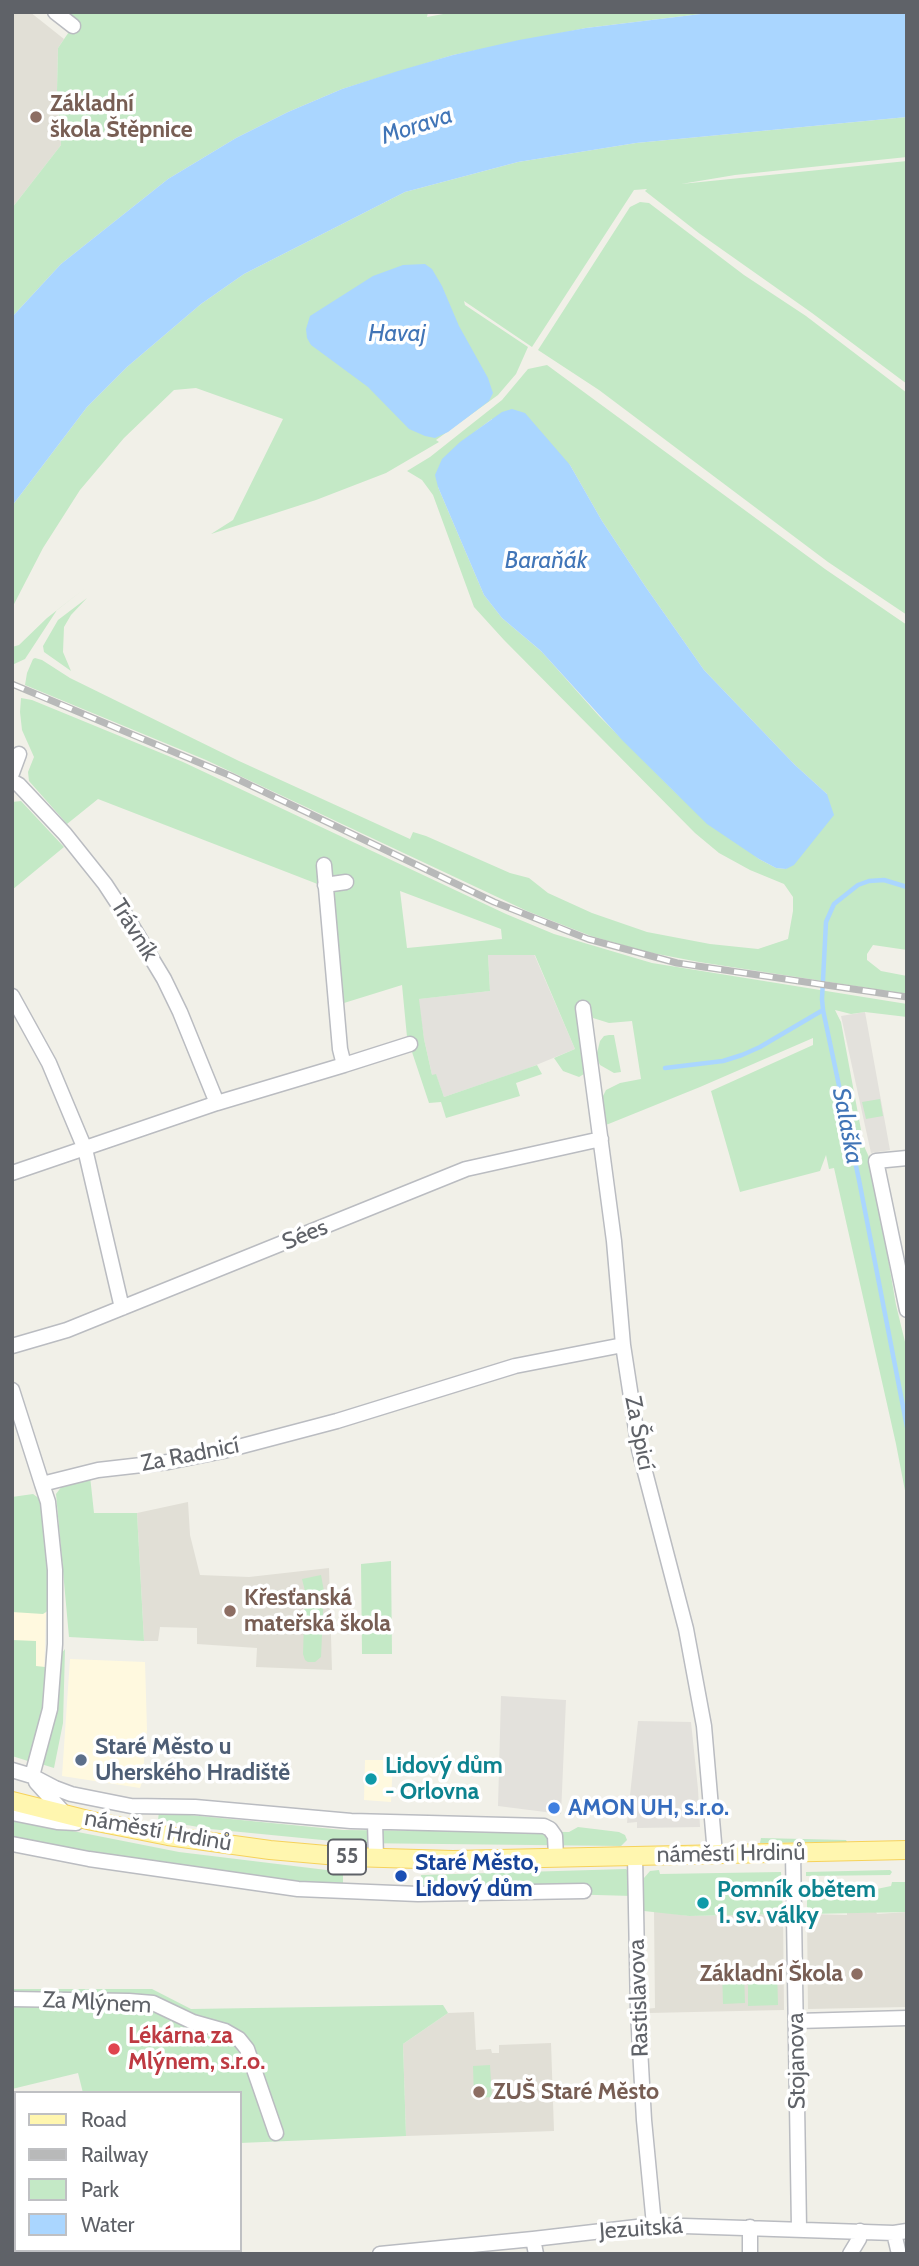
<!DOCTYPE html>
<html>
<head>
<meta charset="utf-8">
<style>
	body { margin:0 }
	#map { position:relative; width:919px; height:2266px; overflow:hidden; background:#f1f0e8; font-family:Cabin,sans-serif }
	canvas { display:block }
	.frame { position:absolute; inset:0; border:14px solid #5f6268; pointer-events:none }
	.legend { position:absolute; left:14px; top:2091px; width:228px; height:161px; box-sizing:border-box; background:#fff; border:2px solid #bfc0c3; margin:0; padding:9px 12px; list-style:none; font-size:21px; color:#5f6268 }
	.legend li { display:flex; align-items:center; gap:14px; height:35px }
	.legend b { width:35px; border:2px solid #bfc0c3 }
</style>
</head>
<body>
<div id="map">
<canvas width="919" height="2266"></canvas>
<div class="frame"></div>
<ul class="legend">
<li><b style="height:9px;background:#fff6af"></b>Road</li>
<li><b style="height:9px;background:#b8b9b9"></b>Railway</li>
<li><b style="height:19px;background:#c4e9c6"></b>Park</li>
<li><b style="height:19px;background:#aad6ff"></b>Water</li>
</ul>
</div>
<script>
const ctx = document.querySelector('canvas').getContext('2d');
ctx.lineJoin = 'round';
function fillPath(path, color) { ctx.fillStyle = color; ctx.fill(path, 'evenodd'); }
const shape = rows => new Path2D(rows.map(r => 'M' + r).join(''));
function strokePath(path, color, width, dash) { ctx.strokeStyle = color; ctx.lineWidth = width; ctx.lineCap = dash ? 'butt' : 'round'; ctx.setLineDash(dash || []); ctx.stroke(path); }
function drawText(font, color, halo, rows, align = 'center') {
  ctx.font = font + ' Cabin,sans-serif'; ctx.lineWidth = 7; ctx.setLineDash([]); ctx.textBaseline = 'middle'; ctx.strokeStyle = halo; ctx.fillStyle = color; for (const [text, x, y, turn = 0] of rows) {
    ctx.save(); ctx.translate(x, y); ctx.rotate((+turn || 0) * Math.PI / 180); ctx.textAlign = isNaN(turn) ? turn : align; if (halo) ctx.strokeText(text, 0, 0); ctx.fillText(text, 0, 0); ctx.restore();
  }
}
fillPath(shape([
	[12,1611,46,1613,43,1711,12,1710],
	[70,1659,145,1662,147,1730,142,1782,140,1788,62,1776],
	[365,1760,393,1760,391,1802,364,1800]
]), '#fff9df');
fillPath(shape([
	[534,954,575,1049,529,1068,444,1097,436,1075,432,1075,424,1039,418,999,490,991,488,955],
	[865,1012,890,1150,871,1153,841,1016],
	[501,1696,566,1700,561,1814,498,1806],
	[638,1721,691,1722,698,1789,700,1827,637,1828,637,1822,627,1823]
]), '#e3e1dc');
fillPath(shape([
	[12,12,30,12,64,39,58,48,57,90,61,145,12,208],
	[188,1502,190,1535,200,1575,249,1577,329,1568,332,1670,256,1667,257,1648,197,1644,197,1628,160,1627,158,1641,144,1641,137,1513],
	[654,1911,689,1916,783,1914,784,2010,649,2013,644,2009,655,2008],
	[876,1912,877,1914,907,1912,907,2007,808,2009,807,1914,847,1915,847,1913],
	[474,2012,476,2050,491,2049,492,2053,499,2053,499,2045,551,2043,554,2131,406,2136,403,2044,448,2013]
]), '#e1dfd6');
fillPath(shape([
	[68,12,428,12,427,17,454,12,717,12,586,28,453,55,342,89,288,112,236,138,168,179,61,264,12,317,12,208,61,145,57,90,58,48,77,20],
	[907,117,907,157,735,175,681,184,907,161,907,384,812,313,700,234,645,191,647,189,634,190,532,347,464,301,465,305,528,347,516,374,498,395,436,440,439,442,386,473,316,500,211,534,233,520,283,419,196,388,174,390,124,438,80,490,43,548,12,608,12,506,87,407,127,367,201,304,244,274,405,192,518,162,636,143],
	[640,202,649,203,744,275,806,316,907,393,907,615,828,562,599,390,538,350,630,207],
	[547,365,825,569,907,625,907,950,873,945,867,954,867,960,881,971,907,976,907,994,699,962,647,952,591,936,527,911,206,760,25,685,27,673,33,659,35,658,42,660,70,678,239,761,410,839,413,832,426,836,510,873,529,878,548,893,592,913,647,932,710,944,758,949,788,939,793,911,793,897,784,884,750,870,719,853,695,833,504,640,474,607,433,495,422,480,407,471,430,457,502,400,528,369],
	[492,419,570,465,602,521,645,586,704,670,795,765,827,794,786,869,776,868,759,859,677,794,599,716,542,652,502,618,484,595,438,487,476,431],
	[84,589,57,610,25,659,12,665,12,647,19,645,47,618],
	[87,598,71,615,64,627,63,652,71,671,44,652,43,646,58,620],
	[21,698,32,700,183,762,506,914,554,934,652,963,907,1004,907,1017,865,1012,851,1014,835,1010,841,1022,864,1146,872,1164,896,1305,907,1350,907,1501,896,1444,834,1168,829,1169,826,1155,820,1171,740,1192,711,1091,813,1045,813,1038,700,1087,606,1125,602,1098,606,1090,620,1083,641,1079,632,1021,609,1023,593,1018,588,1006,586,1068,584,1074,579,1077,563,1071,554,1058,575,1049,535,955,488,955,490,991,419,999,424,1039,432,1075,436,1074,444,1097,537,1065,542,1074,516,1083,520,1096,446,1118,441,1102,429,1103,407,1037,402,985,344,1003,340,965,336,964,333,890,98,799,67,824,29,781,28,772,34,757,22,730,20,712],
	[400,891,501,929,502,939,407,948],
	[21,801,64,847,12,890,12,802],
	[609,1035,614,1035,621,1072,614,1073,600,1065,596,1057,600,1041,604,1036],
	[880,1099,883,1116,866,1119,862,1102],
	[90,1476,94,1513,137,1513,144,1641,69,1637,56,1494,65,1482],
	[33,1494,40,1499,42,1504,50,1581,49,1610,43,1614,12,1612,12,1497],
	[391,1561,392,1654,362,1654,361,1564],
	[321,1575,324,1591,321,1657,315,1662,308,1662,305,1660,303,1654,305,1591,302,1579],
	[12,1640,36,1641,36,1666,45,1667,46,1700,28,1761,12,1756],
	[65,1649,63,1723,54,1768,41,1764,60,1655],
	[159,1812,343,1830,569,1832,578,1827,619,1832,625,1835,627,1840,621,1846,353,1843,210,1829,158,1820],
	[12,1819,179,1852,343,1872,343,1888,299,1886,12,1840],
	[761,1838,846,1840,847,1842,760,1843],
	[626,1869,630,1873,632,1896,422,1890,421,1875],
	[659,1870,660,1874,781,1872,783,1914,689,1916,644,1911,644,1878,650,1871],
	[890,1870,892,1872,890,1875,806,1876,806,1872],
	[892,1882,907,1882,907,1912,807,1914,807,1888,842,1887,867,1891,891,1886],
	[748,1969,777,1969,778,2005,748,2006],
	[722,1970,744,1970,745,2003,723,2004],
	[12,1989,152,1989,191,2009,443,2005,448,2013,403,2044,406,2136,240,2143,240,2093,83,2093,78,2073,12,2089],
	[490,2065,492,2097,474,2098,473,2066]
]), '#c4e9c6');
fillPath(shape([
	[717,12,907,12,907,117,636,143,518,162,405,192,244,274,201,304,127,367,87,407,12,506,12,317,61,264,168,179,236,138,288,112,342,89,398,71,453,55,519,40,586,28],
	[425,264,432,269,442,286,459,326,488,378,493,393,489,401,448,432,435,438,425,436,409,429,368,387,311,345,307,338,306,329,310,316,373,276,403,265],
	[512,409,525,413,570,465,602,521,645,586,704,670,795,765,827,794,834,815,794,865,786,869,776,868,759,859,707,824,623,741,541,651,502,618,484,595,438,487,435,475,442,459,460,442,502,412]
]), '#aad6ff');
strokePath(shape([
	[907,887,884,880,869,881,858,885,834,904,826,922,822,999,823,1010,859,1180,907,1427],
	[665,1068,723,1061,742,1055,760,1047,823,1010]
]), '#aad6ff', 4.5);
const minor = shape([
	[55,12,73,26],
	[12,773,19,754],
	[12,781,19,785,65,834,105,884,126,916,164,979,180,1012,217,1103,12,1173],
	[325,885,346,882],
	[12,996,49,1063,85,1149,122,1308],
	[583,1008,614,1241,623,1345,639,1449,686,1629,704,1726,715,1854],
	[344,1065,410,1044],
	[217,1103,344,1065,340,1049,324,865],
	[907,1158,876,1161,907,1310],
	[12,1346,67,1330,466,1169,601,1139],
	[12,1390,42,1484],
	[12,1770,32,1776,55,1788,71,1794,131,1806,195,1807,351,1821,544,1826,550,1829,555,1836,556,1857],
	[32,1776,50,1709,55,1644,55,1570,48,1502,42,1484,98,1470,168,1462,223,1451,337,1421,515,1366,623,1345],
	[36,1782,65,1814],
	[12,1813,57,1822,76,1823],
	[375,1822,376,1858],
	[12,1844,89,1859,298,1889,418,1894,584,1891],
	[793,1853,799,2228],
	[635,1856,638,2012,644,2120,654,2225],
	[12,1999,129,2001,153,2003,193,2022,225,2031,239,2039,247,2049,276,2133],
	[797,2021,907,2018],
	[12,2218,16,2227],
	[750,2227,750,2254],
	[894,2233,899,2254],
	[533,2239,536,2254],
	[25,2250,27,2254],
	[380,2254,533,2239,654,2225,894,2233,907,2231],
	[850,2254,859,2239,860,2231]
]);
const major = shape([
	[12,1801,92,1821,168,1836,270,1850,349,1857,453,1860,907,1850]
]);
strokePath(minor, '#babcc1', 17);
strokePath(major, '#f6d25b', 20);
strokePath(minor, '#fff', 14);
strokePath(major, '#fff6af', 18);
const rail = shape([
	[12,684,231,776,494,902,588,939,677,963,907,997]
]);
strokePath(rail, '#b8b9b9', 7);
strokePath(rail, '#fff', 4.5, [13]);
for (const [x, y, r, color] of [
	[36,117,7,"#8d6e63"],
	[230,1611,7,"#8d6e63"],
	[81,1760,7,"#5c6f8a"],
	[371,1779,7,"#0f9aa8"],
	[554,1808,7,"#3f7fe0"],
	[401,1876,7,"#1a4fb4"],
	[703,1903,7,"#0f9aa8"],
	[857,1974,7,"#8d6e63"],
	[114,2049,7,"#e0444e"],
	[479,2092,7,"#8d6e63"]
]) { const dot = new Path2D(); dot.arc(x, y, r, 0, 2 * Math.PI); ctx.fillStyle = color; ctx.fill(dot); strokePath(dot, '#fff', 2.5); }
for (const [x, y, w] of [
	[347,1857,38]
]) { const box = new Path2D(); box.roundRect(x - w / 2, y - 17.5, w, 35, 5); ctx.fillStyle = '#fff'; ctx.fill(box); strokePath(box, '#5f6268', 2); }
drawText('bold 21px', '#5f6268', null, [
	["55",347,1857]
]);
drawText('bold 23px', '#785e54', '#fff', [
	["Základní",50,104],
	["škola Štěpnice",50,130],
	["Křesťanská",244,1598],
	["mateřská škola",244,1624],
	["Základní Škola",843,1974,"right"],
	["ZUŠ Staré Město",493,2092]
], 'left');
drawText('23px', '#5f6268', '#fff', [
	["Trávník",134,930,58],
	["Sées",305,1235,-22],
	["Za Špicí",639,1433,79],
	["Za Radnicí",190,1455,-11],
	["náměstí Hrdinů",158,1831,10],
	["náměstí Hrdinů",731,1854,-1],
	["Rastislavova",639,1998,-92],
	["Za Mlýnem",97,2003,3],
	["Stojanova",797,2061,-91],
	["Jezuitská",641,2229,-4]
]);
drawText('bold 23px', '#4e5e75', '#fff', [
	["Staré Město u",95,1747],
	["Uherského Hradiště",95,1773]
], 'left');
drawText('bold 23px', '#0d838f', '#fff', [
	["Lidový dům",385,1766],
	["- Orlovna",385,1792],
	["Pomník obětem",717,1890],
	["1. sv. války",717,1916]
], 'left');
drawText('bold 23px', '#366cbe', '#fff', [
	["AMON UH, s.r.o.",568,1808]
], 'left');
drawText('bold 23px', '#164399', '#fff', [
	["Staré Město,",415,1863],
	["Lidový dům",415,1889]
], 'left');
drawText('bold 23px', '#be3a42', '#fff', [
	["Lékárna za",128,2036],
	["Mlýnem, s.r.o.",128,2062]
], 'left');
drawText('italic 24px', '#4175b7', '#fff', [
	["Morava",417,126,-18],
	["Havaj",397,334],
	["Baraňák",546,561],
	["Salaška",847,1126,79]
]);
</script>
</body>
</html>
